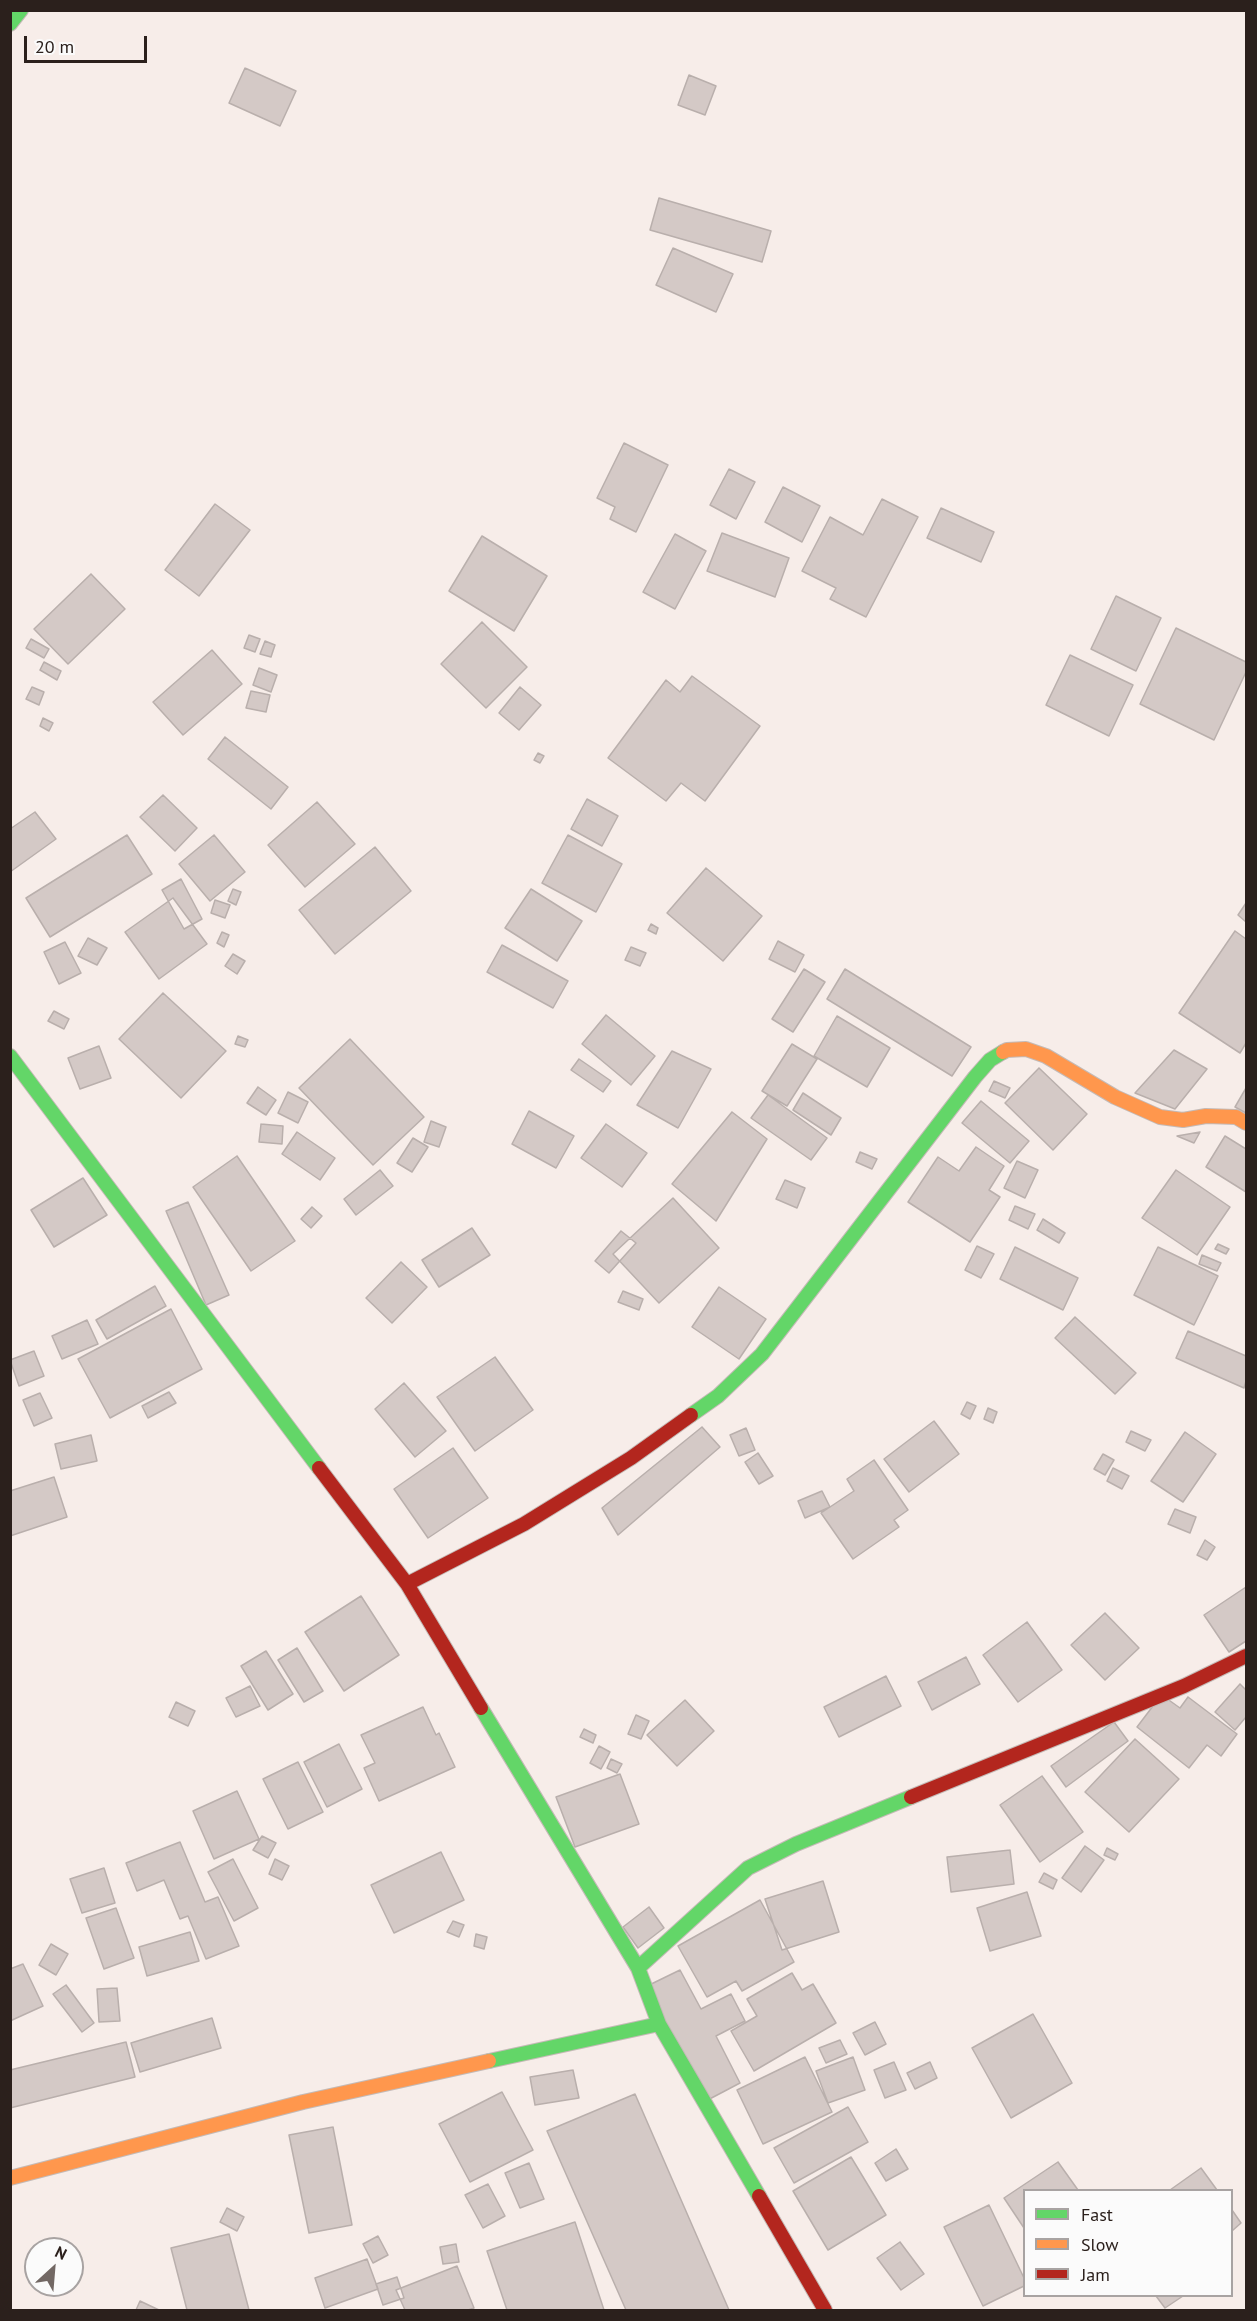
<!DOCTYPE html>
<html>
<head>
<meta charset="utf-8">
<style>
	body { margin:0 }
	#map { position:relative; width:1257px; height:2321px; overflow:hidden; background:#f7ede9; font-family:"PT Sans",sans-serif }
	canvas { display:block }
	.frame { position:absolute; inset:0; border:12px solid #2b201c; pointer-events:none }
	.legend { position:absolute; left:1023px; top:2189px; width:210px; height:108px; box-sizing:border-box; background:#fbfbfb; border:2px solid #a8a3a2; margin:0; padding:8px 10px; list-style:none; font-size:18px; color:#2b201c }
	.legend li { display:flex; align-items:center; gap:12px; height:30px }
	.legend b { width:30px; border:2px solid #a8a3a2 }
	.north { position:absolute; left:24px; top:2237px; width:60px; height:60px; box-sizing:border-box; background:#fbfbfb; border:2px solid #a8a3a2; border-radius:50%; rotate:26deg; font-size:16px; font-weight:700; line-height:24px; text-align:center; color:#2b201c }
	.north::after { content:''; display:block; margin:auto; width:21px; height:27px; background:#726864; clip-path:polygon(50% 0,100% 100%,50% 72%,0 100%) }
	.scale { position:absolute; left:24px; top:36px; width:123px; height:27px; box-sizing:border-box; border:3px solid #2b201c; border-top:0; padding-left:8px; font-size:18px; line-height:21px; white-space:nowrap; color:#2b201c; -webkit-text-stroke:4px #fbfbfb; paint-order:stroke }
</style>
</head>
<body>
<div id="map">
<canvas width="1257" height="2321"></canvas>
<div class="frame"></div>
<ul class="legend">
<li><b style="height:8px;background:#63d668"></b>Fast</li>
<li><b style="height:8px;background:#ff974d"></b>Slow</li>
<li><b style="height:8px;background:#b3261e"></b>Jam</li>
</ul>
<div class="north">N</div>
<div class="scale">20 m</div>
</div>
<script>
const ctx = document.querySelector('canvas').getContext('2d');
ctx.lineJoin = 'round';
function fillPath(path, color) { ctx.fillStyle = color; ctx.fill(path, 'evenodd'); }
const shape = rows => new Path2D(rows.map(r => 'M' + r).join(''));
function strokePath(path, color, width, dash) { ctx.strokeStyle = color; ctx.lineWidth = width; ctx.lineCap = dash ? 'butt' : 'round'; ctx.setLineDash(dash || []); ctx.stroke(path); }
const building = shape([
	[245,68,296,91,280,126,229,103,245,68],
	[689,75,716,86,705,115,678,105,689,75],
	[659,198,771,231,762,262,650,230,659,198],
	[673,248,733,274,716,312,656,285,673,248],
	[624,443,668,465,636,532,610,519,615,507,597,498,624,443],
	[729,469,755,482,736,519,710,505,729,469],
	[783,487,820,506,802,542,765,522,783,487],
	[882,499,918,517,866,617,830,599,836,588,802,571,830,517,863,535,882,499],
	[215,504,250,530,199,596,165,570,215,504],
	[941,508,994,532,981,562,927,538,941,508],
	[722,533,789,558,775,597,707,571,722,533],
	[675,534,706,551,675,609,643,592,675,534],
	[482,536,547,576,514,631,449,591,482,536],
	[91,574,125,609,68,664,34,629,91,574],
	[1116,596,1161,618,1136,671,1091,649,1116,596],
	[482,622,527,667,486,708,441,664,482,622],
	[1176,628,1246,662,1246,672,1214,740,1140,704,1176,628],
	[249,635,260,639,255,652,244,648,249,635],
	[31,639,49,649,44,658,26,648,31,639],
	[265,641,275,645,271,657,260,654,265,641],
	[212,650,242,684,183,735,153,702,212,650],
	[1070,655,1133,685,1109,736,1046,705,1070,655],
	[44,662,61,671,57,680,40,670,44,662],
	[259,668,277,675,271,692,253,685,259,668],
	[692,676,760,726,705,801,681,783,666,801,608,758,666,680,680,692,692,676],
	[32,687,44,692,39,705,26,699,32,687],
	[520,687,541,705,519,730,499,713,520,687],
	[251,691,270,695,266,712,246,708,251,691],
	[43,718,53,723,49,731,40,726,43,718],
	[225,737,288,787,271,809,208,759,225,737],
	[538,753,544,756,540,763,534,760,538,753],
	[163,795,197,828,175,851,140,817,163,795],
	[587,799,618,816,602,846,571,829,587,799],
	[317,802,355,844,305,887,268,845,317,802],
	[35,812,56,839,10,872,10,829,35,812],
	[127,835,152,874,50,937,26,898,127,835],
	[214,835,245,872,210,901,179,864,214,835],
	[568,835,622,864,596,912,542,883,568,835],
	[375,847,411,891,335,954,299,910,375,847],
	[706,868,762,916,723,961,667,913,706,868],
	[181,879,202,919,184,929,162,890,181,879],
	[233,889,241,892,236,905,228,901,233,889],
	[531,889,582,921,557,961,505,928,531,889],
	[173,898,207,944,159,979,125,932,173,898],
	[215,900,230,905,225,918,211,913,215,900],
	[1246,903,1246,922,1238,915,1246,903],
	[651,924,658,928,656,934,648,930,651,924],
	[1235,931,1246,939,1246,1043,1240,1053,1179,1013,1235,931],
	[222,932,229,935,224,947,217,943,222,932],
	[88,938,107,948,97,965,78,956,88,938],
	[778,941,804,955,795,972,769,959,778,941],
	[65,942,81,973,59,984,44,952,65,942],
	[502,945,568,981,553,1008,487,972,502,945],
	[631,947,646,953,640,966,625,960,631,947],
	[233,954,245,961,237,974,225,966,233,954],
	[804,969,825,982,793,1032,772,1019,804,969],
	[845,969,971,1047,952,1076,827,999,845,969],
	[163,993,226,1051,181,1098,119,1039,163,993],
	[54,1011,69,1019,64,1029,48,1021,54,1011],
	[606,1015,655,1056,631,1085,582,1044,606,1015],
	[837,1016,890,1048,867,1087,814,1056,837,1016],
	[238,1036,248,1040,245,1047,235,1044,238,1036],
	[350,1039,424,1117,373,1165,299,1088,350,1039],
	[792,1044,817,1059,787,1106,762,1091,792,1044],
	[99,1046,111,1078,80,1089,68,1058,99,1046],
	[1174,1050,1207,1069,1175,1109,1135,1093,1174,1050],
	[672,1051,711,1069,678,1128,637,1105,672,1051],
	[579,1059,611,1081,603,1092,571,1070,579,1059],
	[1039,1068,1087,1114,1053,1150,1005,1103,1039,1068],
	[994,1081,1010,1088,1005,1098,989,1091,994,1081],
	[258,1087,276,1100,266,1115,247,1103,258,1087],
	[1246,1088,1246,1113,1235,1107,1246,1088],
	[288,1092,308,1102,298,1123,278,1113,288,1092],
	[803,1093,841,1118,831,1135,793,1110,803,1093],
	[768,1095,827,1138,811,1160,751,1118,768,1095],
	[981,1101,1029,1141,1010,1163,962,1123,981,1101],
	[529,1111,574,1136,556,1168,512,1144,529,1111],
	[732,1112,767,1139,716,1221,672,1184,732,1112],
	[431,1121,446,1127,439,1147,424,1142,431,1121],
	[261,1124,283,1126,282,1144,259,1142,261,1124],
	[606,1124,647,1153,622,1187,581,1158,606,1124],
	[297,1132,335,1158,320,1180,282,1154,297,1132],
	[1200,1132,1194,1143,1177,1136,1200,1132],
	[1225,1136,1246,1149,1246,1192,1206,1167,1225,1136],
	[413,1138,428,1147,412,1172,397,1163,413,1138],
	[976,1147,1004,1166,989,1190,1000,1197,970,1242,908,1202,938,1157,959,1171,976,1147],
	[860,1152,877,1159,872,1169,856,1162,860,1152],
	[237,1156,295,1241,251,1271,193,1187,237,1156],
	[1017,1161,1038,1170,1025,1198,1004,1188,1017,1161],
	[380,1170,393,1186,356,1215,344,1199,380,1170],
	[1176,1170,1230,1207,1197,1255,1142,1218,1176,1170],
	[83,1178,107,1215,54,1247,31,1210,83,1178],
	[785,1180,805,1188,797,1208,776,1199,785,1180],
	[673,1198,719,1248,659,1303,613,1254,673,1198],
	[188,1202,229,1295,206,1305,166,1211,188,1202],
	[1015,1206,1035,1214,1028,1229,1009,1220,1015,1206],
	[312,1207,322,1216,311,1228,301,1219,312,1207],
	[1043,1219,1065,1233,1059,1243,1037,1230,1043,1219],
	[472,1228,490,1255,439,1287,422,1260,472,1228],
	[621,1231,636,1243,609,1273,595,1261,621,1231],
	[1218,1244,1229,1249,1226,1254,1215,1249,1218,1244],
	[977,1246,994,1254,981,1278,965,1270,977,1246],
	[1015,1247,1078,1278,1063,1310,1000,1279,1015,1247],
	[1158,1247,1218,1276,1194,1325,1134,1295,1158,1247],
	[1202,1255,1221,1263,1217,1271,1199,1264,1202,1255],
	[401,1262,427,1287,392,1323,366,1298,401,1262],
	[155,1286,166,1306,107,1339,96,1320,155,1286],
	[719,1287,766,1319,739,1359,692,1327,719,1287],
	[623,1291,643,1299,639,1310,618,1302,623,1291],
	[171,1309,202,1369,110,1418,78,1359,171,1309],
	[1075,1317,1136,1373,1115,1394,1055,1338,1075,1317],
	[87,1320,98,1344,62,1359,52,1336,87,1320],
	[1188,1331,1246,1356,1246,1381,1244,1388,1176,1358,1188,1331],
	[34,1351,44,1376,19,1386,10,1360,34,1351],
	[495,1357,533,1410,475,1451,437,1397,495,1357],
	[404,1383,446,1431,415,1457,375,1409,404,1383],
	[169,1392,176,1403,148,1418,142,1406,169,1392],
	[40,1393,52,1418,34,1426,23,1400,40,1393],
	[967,1402,976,1406,970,1419,961,1414,967,1402],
	[988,1408,997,1412,993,1423,984,1419,988,1408],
	[934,1421,959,1454,909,1492,884,1459,934,1421],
	[702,1427,720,1447,618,1535,602,1508,702,1427],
	[746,1428,755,1450,739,1456,730,1435,746,1428],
	[1131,1431,1151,1440,1145,1451,1126,1442,1131,1431],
	[1185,1432,1216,1454,1183,1502,1151,1481,1185,1432],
	[91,1435,97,1461,61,1469,55,1444,91,1435],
	[453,1448,488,1498,428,1538,394,1489,453,1448],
	[758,1453,773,1476,759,1484,745,1462,758,1453],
	[1103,1454,1114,1460,1105,1475,1094,1469,1103,1454],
	[874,1460,908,1510,894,1520,899,1527,853,1559,821,1513,854,1491,847,1479,874,1460],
	[1113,1468,1129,1476,1122,1489,1107,1481,1113,1468],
	[54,1477,67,1517,10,1536,10,1491,54,1477],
	[822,1491,830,1507,805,1518,798,1501,822,1491],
	[1175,1509,1196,1517,1190,1533,1168,1524,1175,1509],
	[1205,1540,1215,1547,1207,1560,1197,1555,1205,1540],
	[1246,1587,1246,1641,1229,1652,1204,1615,1246,1587],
	[361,1596,399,1655,344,1691,305,1632,361,1596],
	[1105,1613,1139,1648,1105,1680,1071,1645,1105,1613],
	[1027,1622,1062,1670,1018,1702,983,1655,1027,1622],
	[297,1648,323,1691,304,1702,278,1660,297,1648],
	[266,1651,293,1694,268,1710,241,1666,266,1651],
	[966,1657,980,1684,932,1710,918,1682,966,1657],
	[886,1676,901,1706,839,1737,824,1707,886,1676],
	[1240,1684,1246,1690,1246,1717,1235,1730,1215,1712,1240,1684],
	[250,1686,260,1706,236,1717,226,1698,250,1686],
	[1188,1697,1237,1734,1221,1756,1207,1745,1189,1768,1137,1727,1153,1706,1166,1698,1180,1708,1188,1697],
	[685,1700,714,1731,677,1766,647,1735,685,1700],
	[176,1702,195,1711,188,1726,169,1717,176,1702],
	[423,1707,436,1735,439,1733,455,1767,379,1801,364,1768,375,1763,361,1735,423,1707],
	[636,1715,649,1721,641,1739,628,1734,636,1715],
	[1114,1722,1128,1741,1066,1787,1051,1766,1114,1722],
	[584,1729,596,1735,593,1743,580,1737,584,1729],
	[1135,1739,1179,1779,1129,1832,1085,1792,1135,1739],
	[339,1744,362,1789,327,1807,304,1762,339,1744],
	[599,1746,610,1752,601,1769,590,1763,599,1746],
	[611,1759,622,1764,617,1773,607,1768,611,1759],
	[298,1762,323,1812,288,1829,263,1779,298,1762],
	[620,1774,639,1824,575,1847,556,1797,620,1774],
	[1042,1776,1083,1832,1040,1862,1000,1805,1042,1776],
	[237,1791,259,1839,214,1859,193,1811,237,1791],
	[262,1836,276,1843,268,1858,253,1850,262,1836],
	[180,1842,205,1902,218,1897,239,1946,206,1959,188,1916,180,1919,164,1880,137,1891,126,1863,180,1842],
	[1085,1846,1104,1860,1081,1892,1062,1878,1085,1846],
	[1107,1848,1118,1854,1115,1860,1104,1855,1107,1848],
	[1010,1850,1014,1884,951,1892,947,1857,1010,1850],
	[441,1852,464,1900,394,1933,371,1885,441,1852],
	[233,1859,258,1908,234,1921,208,1872,233,1859],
	[275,1859,289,1866,282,1880,269,1874,275,1859],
	[104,1868,115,1903,82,1913,70,1879,104,1868],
	[1044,1873,1057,1880,1053,1889,1039,1882,1044,1873],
	[823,1881,839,1932,782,1950,765,1899,823,1881],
	[1027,1892,1041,1936,990,1951,977,1908,1027,1892],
	[760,1900,794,1962,742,1991,736,1981,707,1997,678,1946,760,1900],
	[649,1907,664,1928,638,1948,623,1927,649,1907],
	[116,1908,134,1958,104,1969,86,1918,116,1908],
	[453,1921,464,1925,459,1937,447,1932,453,1921],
	[190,1932,199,1961,147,1976,139,1947,190,1932],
	[476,1934,487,1937,484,1949,474,1946,476,1934],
	[51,1944,68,1954,56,1975,39,1965,51,1944],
	[23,1964,43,2006,10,2021,10,1969,23,1964],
	[680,1970,701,2009,731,1994,745,2021,716,2036,740,2083,702,2103,641,1989,680,1970],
	[792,1973,802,1990,813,1984,836,2023,754,2071,731,2031,757,2016,747,1999,792,1973],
	[66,1985,94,2023,82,2032,53,1994,66,1985],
	[117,1988,120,2021,99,2022,97,1989,117,1988],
	[1033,2014,1072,2083,1011,2118,972,2048,1033,2014],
	[212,2018,221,2048,140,2072,131,2043,212,2018],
	[875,2022,886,2044,865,2055,853,2033,875,2022],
	[840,2040,847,2054,826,2063,819,2048,840,2040],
	[126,2042,135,2077,10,2108,10,2070,126,2042],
	[805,2057,832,2112,763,2144,737,2090,805,2057],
	[853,2057,865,2090,828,2103,816,2071,853,2057],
	[894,2062,906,2090,885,2098,874,2070,894,2062],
	[930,2062,937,2078,915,2089,907,2073,930,2062],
	[573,2070,579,2098,535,2105,530,2077,573,2070],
	[502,2092,533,2150,470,2182,439,2124,502,2092],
	[635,2094,729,2310,626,2310,547,2131,635,2094],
	[848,2107,868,2142,794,2183,774,2148,848,2107],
	[333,2127,352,2225,309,2233,289,2135,333,2127],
	[896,2149,908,2169,886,2181,875,2163,896,2149],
	[851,2157,886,2215,828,2250,793,2191,851,2157],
	[1058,2162,1078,2190,1024,2190,1024,2228,1004,2198,1058,2162],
	[529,2163,544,2199,520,2208,505,2173,529,2163],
	[1201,2168,1217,2190,1170,2190,1201,2168],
	[488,2184,505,2216,483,2228,465,2195,488,2184],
	[989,2205,1024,2278,1024,2286,983,2306,944,2227,989,2205],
	[227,2208,244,2217,237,2231,220,2222,227,2208],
	[1232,2210,1241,2223,1232,2231,1232,2210],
	[575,2222,604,2310,507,2310,487,2251,575,2222],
	[229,2234,249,2310,187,2310,171,2248,229,2234],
	[378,2236,388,2255,373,2263,363,2244,378,2236],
	[900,2242,924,2274,901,2290,877,2258,900,2242],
	[456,2244,459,2262,443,2264,440,2247,456,2244],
	[367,2259,378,2289,325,2308,315,2278,367,2259],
	[457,2266,474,2308,468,2310,405,2310,396,2290,457,2266],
	[397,2277,404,2298,383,2305,376,2284,397,2277],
	[1156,2296,1183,2296,1165,2308,1156,2296],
	[140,2301,159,2310,136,2310,140,2301]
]);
fillPath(building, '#d4c9c6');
strokePath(building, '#b9afac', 1.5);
const fast = shape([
	[10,24,21,10],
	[10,1056,319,1468],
	[691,1415,718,1396,762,1354,975,1077,990,1060,1003,1052],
	[481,1708,638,1968,659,2024,759,2196],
	[638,1968,748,1868,796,1844,911,1797],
	[489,2061,659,2024]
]);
const slow = shape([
	[1003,1052,1007,1050,1026,1049,1046,1056,1115,1097,1160,1117,1183,1120,1206,1116,1236,1117,1246,1123],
	[10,2178,303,2102,489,2061]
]);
const jam = shape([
	[319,1468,407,1584,481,1708],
	[407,1584,524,1524,631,1458,691,1415],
	[911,1797,1184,1686,1246,1656],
	[759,2196,825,2310]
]);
strokePath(fast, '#c4bab6', 16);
strokePath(slow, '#c4bab6', 16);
strokePath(jam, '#c4bab6', 16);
strokePath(fast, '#63d668', 14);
strokePath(slow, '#ff974d', 14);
strokePath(jam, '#b3261e', 14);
</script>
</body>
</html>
